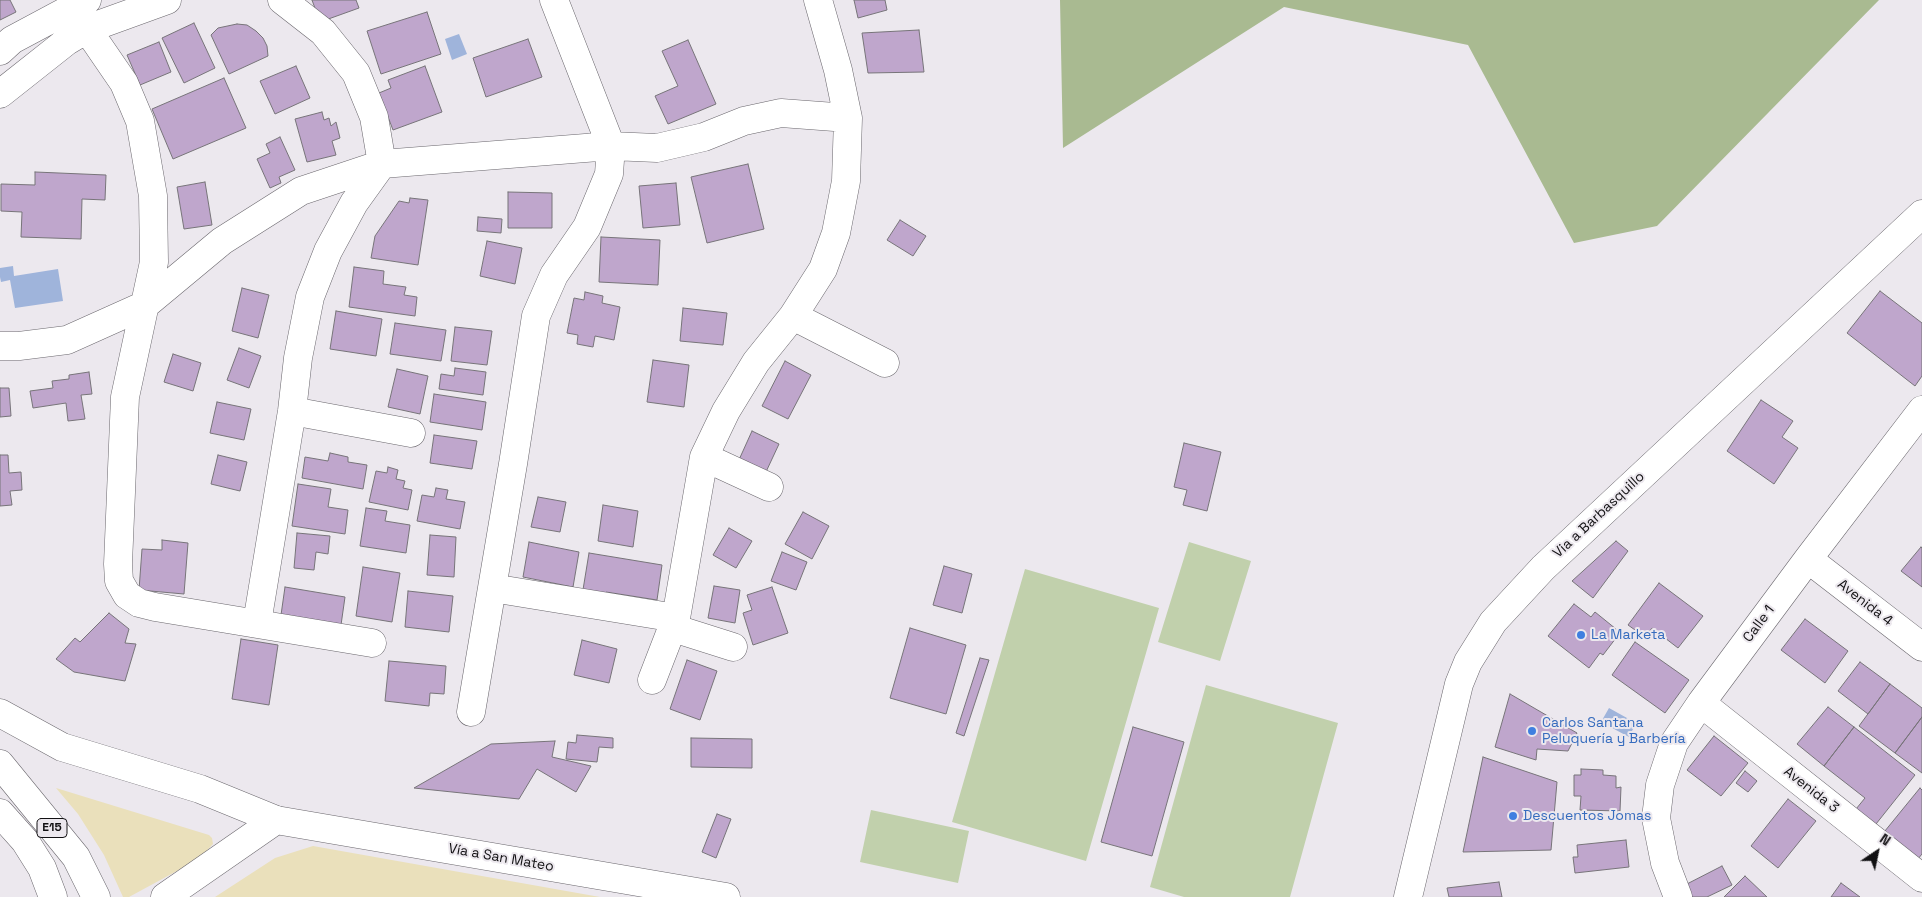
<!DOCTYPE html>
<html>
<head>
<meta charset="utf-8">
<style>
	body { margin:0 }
	#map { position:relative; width:1922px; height:897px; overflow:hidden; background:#ece8ee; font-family:"Space Grotesk",sans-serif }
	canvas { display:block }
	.north { position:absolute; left:1852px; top:827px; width:50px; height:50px; -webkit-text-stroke:4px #ece8ee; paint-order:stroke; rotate:34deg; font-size:14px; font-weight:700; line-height:20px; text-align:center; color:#121113 }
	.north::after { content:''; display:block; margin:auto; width:18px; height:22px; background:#121113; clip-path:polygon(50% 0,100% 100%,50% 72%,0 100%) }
</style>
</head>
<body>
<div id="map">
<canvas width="1922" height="897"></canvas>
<div class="north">N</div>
</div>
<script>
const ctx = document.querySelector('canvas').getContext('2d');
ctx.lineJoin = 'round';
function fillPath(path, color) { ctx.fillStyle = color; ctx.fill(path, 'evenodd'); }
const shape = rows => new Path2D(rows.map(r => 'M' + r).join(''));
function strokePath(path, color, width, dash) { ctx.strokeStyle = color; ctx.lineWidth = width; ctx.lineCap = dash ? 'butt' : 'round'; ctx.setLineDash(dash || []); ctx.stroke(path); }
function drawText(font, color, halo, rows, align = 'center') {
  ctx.font = font + ' "Space Grotesk",sans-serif'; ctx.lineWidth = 4; ctx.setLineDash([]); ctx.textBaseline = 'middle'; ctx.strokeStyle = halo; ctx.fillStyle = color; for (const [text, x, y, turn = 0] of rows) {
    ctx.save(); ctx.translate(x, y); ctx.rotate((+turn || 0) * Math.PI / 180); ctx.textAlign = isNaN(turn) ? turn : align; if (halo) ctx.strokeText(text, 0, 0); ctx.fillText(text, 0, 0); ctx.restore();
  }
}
fillPath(shape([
	[1189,542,1251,561,1220,661,1158,642],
	[1025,569,1159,608,1086,861,952,822],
	[1206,685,1338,723,1290,897,1184,897,1150,887],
	[871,810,969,831,958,883,860,862]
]), '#c1d0ac');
fillPath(shape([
	[1060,0,1879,0,1657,226,1574,243,1468,45,1284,7,1063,148]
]), '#a9ba91');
fillPath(shape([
	[56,788,209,835,212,838,213,844,199,859,129,897,123,897,104,855,78,814],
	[313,846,600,897,215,897,275,858]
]), '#eae0bb');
fillPath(shape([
	[459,34,467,54,452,60,445,39],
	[13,266,14,276,58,269,63,301,15,308,10,280,1,282,0,277,0,268],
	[1609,708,1636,723,1629,737,1601,722]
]), '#9fb4db');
const building = shape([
	[0,0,10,0,16,12,0,20,0,0],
	[312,0,356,0,359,8,320,22,312,0],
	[854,0,885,0,887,10,858,18,854,0],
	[427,12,441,54,381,74,367,31,427,12],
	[194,23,215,68,184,83,162,38,194,23],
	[237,24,247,25,256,31,263,38,267,46,268,56,229,74,211,35,218,28,237,24],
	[919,30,924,72,868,73,862,33,919,30],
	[528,39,542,77,486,97,473,58,528,39],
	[688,40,716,104,668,124,655,96,678,86,662,51,688,40],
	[159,42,171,72,140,85,127,55,159,42],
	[296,66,310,98,275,114,260,81,296,66],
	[425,66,442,112,393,130,379,93,391,88,388,80,425,66],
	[224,78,246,128,173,159,152,109,224,78],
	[322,112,324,120,329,118,331,126,336,122,340,138,332,141,336,155,307,162,295,119,322,112],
	[280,137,295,170,279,177,281,183,270,188,257,159,270,153,266,144,280,137],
	[748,164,764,229,707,243,691,177,748,164],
	[35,172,106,175,105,200,82,199,81,239,21,237,22,212,1,211,1,184,35,185,35,172],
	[205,182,212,225,184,229,177,187,205,182],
	[676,183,680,225,643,228,639,186,676,183],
	[508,192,552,193,552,228,508,228,508,192],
	[410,198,428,200,418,265,371,258,375,236,399,201,409,203,410,198],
	[478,217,502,219,501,233,477,231,478,217],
	[900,220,926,236,913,256,887,240,900,220],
	[601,237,660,240,658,285,599,282,601,237],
	[487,241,522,248,515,284,480,276,487,241],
	[354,267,384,271,383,284,406,287,404,295,417,297,415,316,349,307,354,267],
	[242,288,269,295,258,338,232,331,242,288],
	[1880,291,1922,323,1922,376,1915,386,1847,333,1880,291],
	[585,292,603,296,602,303,620,307,614,340,595,336,593,347,577,344,578,335,567,333,574,298,584,300,585,292],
	[683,308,727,313,723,345,680,341,683,308],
	[336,311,382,319,376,356,330,349,336,311],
	[395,323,446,330,441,361,390,354,395,323],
	[455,327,492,331,487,365,451,361,455,327],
	[239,348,261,356,249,388,227,380,239,348],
	[173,354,201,363,193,391,164,382,173,354],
	[653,360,689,365,684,407,647,402,653,360],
	[785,361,811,375,788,419,762,406,785,361],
	[455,368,486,372,483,395,439,389,441,374,454,376,455,368],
	[397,369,428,376,420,414,388,407,397,369],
	[89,372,92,394,81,395,85,419,68,421,66,403,33,408,30,391,53,388,52,381,69,379,69,375,89,372],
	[0,388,9,388,11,416,0,417,0,388],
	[434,394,486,402,482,430,430,422,434,394],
	[1761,400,1793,421,1782,437,1798,448,1774,484,1727,451,1761,400],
	[217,402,251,409,244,440,210,433,217,402],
	[752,431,779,444,765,474,738,462,752,431],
	[434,435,477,441,472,469,430,463,434,435],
	[1184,443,1221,452,1207,511,1183,505,1187,490,1174,487,1184,443],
	[330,453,348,457,348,462,367,465,363,489,302,478,305,457,328,461,330,453],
	[0,455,8,455,9,473,21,472,22,490,10,491,12,505,0,506,0,455],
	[218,455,247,462,240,491,211,484,218,455],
	[388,467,398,470,396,479,405,481,403,488,412,490,408,510,369,502,376,471,387,473,388,467],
	[298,484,331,489,328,507,348,510,345,534,292,526,298,484],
	[436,488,448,490,446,499,465,502,460,529,417,521,422,495,434,497,436,488],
	[538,497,566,502,560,532,531,527,538,497],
	[603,505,638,511,633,547,598,541,603,505],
	[366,508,387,511,385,521,410,525,406,553,360,546,366,508],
	[803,512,829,526,812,559,785,544,803,512],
	[729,528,752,541,736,568,713,555,729,528],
	[297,533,330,536,328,554,316,552,314,570,294,568,297,533],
	[430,535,456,537,454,577,427,575,430,535],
	[162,540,188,543,184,594,139,590,142,549,162,550,162,540],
	[1616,541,1628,551,1593,598,1572,581,1616,541],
	[529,542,579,552,573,587,523,577,529,542],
	[1921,547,1922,548,1922,587,1901,571,1921,547],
	[782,552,807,562,796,590,771,581,782,552],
	[589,553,662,565,657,600,606,592,604,605,581,602,589,553],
	[944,566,972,574,962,613,933,605,944,566],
	[363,567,400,573,392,622,356,616,363,567],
	[1659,583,1703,616,1678,648,1652,628,1645,637,1628,625,1659,583],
	[714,586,740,590,735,623,708,618,714,586],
	[285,587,345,597,341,625,281,615,285,587],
	[772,587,788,633,753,645,743,613,752,610,747,595,772,587],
	[408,591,453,596,449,632,405,627,408,591],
	[1574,604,1591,617,1595,612,1616,629,1612,634,1616,638,1603,655,1600,653,1589,668,1548,636,1574,604],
	[109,613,129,629,125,643,136,644,125,681,74,672,56,659,75,638,80,642,109,613],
	[1805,619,1848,651,1825,683,1781,650,1805,619],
	[910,628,966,645,946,714,890,698,910,628],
	[241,639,278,645,269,705,232,699,241,639],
	[582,640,617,649,609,683,574,675,582,640],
	[1635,642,1689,680,1665,713,1612,675,1635,642],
	[980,658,989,660,964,736,956,733,980,658],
	[687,660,717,671,700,720,670,709,687,660],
	[389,661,446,666,444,694,430,693,429,706,385,701,389,661],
	[1860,662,1890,684,1868,714,1838,691,1860,662],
	[1890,684,1922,708,1922,717,1895,753,1859,726,1890,684],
	[1510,694,1577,733,1568,751,1537,749,1536,760,1495,747,1510,694],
	[1828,707,1854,727,1824,766,1797,744,1828,707],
	[1922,717,1922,773,1895,753,1922,717],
	[1133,727,1184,742,1152,856,1101,842,1133,727],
	[1854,727,1915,775,1876,824,1856,809,1865,798,1824,766,1854,727],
	[577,735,613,738,613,748,599,747,597,762,566,759,568,742,576,743,577,735],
	[1714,736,1748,763,1721,796,1687,770,1714,736],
	[691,738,752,739,752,768,691,767,691,738],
	[555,741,552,757,591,766,576,792,537,769,519,799,414,788,491,744,555,741],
	[1483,757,1557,782,1551,850,1463,852,1483,757],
	[1581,769,1603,770,1603,775,1616,776,1616,788,1621,787,1620,811,1580,810,1581,796,1574,796,1574,775,1581,775,1581,769],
	[1745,771,1757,781,1748,792,1736,783,1745,771],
	[1920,788,1922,790,1922,854,1913,865,1880,837,1920,788],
	[1788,799,1816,821,1778,868,1751,846,1788,799],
	[717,814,731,819,716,858,702,852,717,814],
	[1626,840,1629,867,1575,873,1573,857,1578,857,1577,845,1626,840],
	[1722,866,1732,885,1707,897,1689,897,1683,886,1722,866],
	[1745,876,1767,897,1724,897,1745,876],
	[1499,882,1502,897,1449,897,1447,888,1499,882],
	[1841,883,1860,897,1831,897,1841,883]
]);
fillPath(building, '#bfa6cc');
strokePath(building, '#777479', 1);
const minor = shape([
	[68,9,87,29,124,83,140,121,153,196,154,262,125,397,118,564,119,581,127,595,139,603,155,607,372,643],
	[0,51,12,40,87,0],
	[0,94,67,41,87,29,167,0],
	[793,316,885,363],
	[0,346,19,346,67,340,145,305,222,241,301,191,382,164,611,146,657,148,704,137,744,121,781,113,848,118],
	[292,411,411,433],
	[704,457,769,487],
	[1808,559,1922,647],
	[492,588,676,618,704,457,726,411,756,362,793,316,823,269,836,233,846,181,848,118,838,70,818,0],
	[257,623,292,411,298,358,310,297,328,251,354,203,382,164,374,117,356,73,323,32,282,0],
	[673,628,733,647],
	[652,680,676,618],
	[1701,703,1922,878],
	[471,712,513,464,536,316,554,275,587,227,609,174,611,146,554,0],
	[1678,897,1665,863,1656,818,1660,785,1674,743,1701,703,1808,559,1922,410]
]);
const major = shape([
	[165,897,276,820,726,897],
	[1408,897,1459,684,1468,662,1493,622,1543,568,1922,214]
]);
const highway = shape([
	[0,713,62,747,200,789,276,820],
	[0,764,76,857,96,897],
	[0,813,25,841,42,868,53,897]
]);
strokePath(minor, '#6a676d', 29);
strokePath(major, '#6a676d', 29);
strokePath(highway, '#6a676d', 29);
strokePath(minor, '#fff', 28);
strokePath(major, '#fff', 28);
strokePath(highway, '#fff', 28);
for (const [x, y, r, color] of [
	[1581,635,5,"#3f7fe0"],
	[1532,731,5,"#3f7fe0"],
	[1513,816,5,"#3f7fe0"]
]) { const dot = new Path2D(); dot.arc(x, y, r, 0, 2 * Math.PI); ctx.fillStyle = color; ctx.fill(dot); strokePath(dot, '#ece8ee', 2); }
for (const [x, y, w] of [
	[52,828,30]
]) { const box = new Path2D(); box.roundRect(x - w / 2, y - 9.5, w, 19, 4); ctx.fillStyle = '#ece8ee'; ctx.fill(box); strokePath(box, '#121113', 1); }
drawText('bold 12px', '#121113', null, [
	["E15",52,828]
]);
drawText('14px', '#121113', '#ece8ee', [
	["Via a Barbasquillo",1599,515,-43],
	["Avenida 4",1865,603,38],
	["Calle 1",1759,624,-53],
	["Avenida 3",1811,790,38],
	["Vía a San Mateo",501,858,10]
]);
drawText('14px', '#366cbe', '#ece8ee', [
	["La Marketa",1591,635],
	["Carlos Santana",1542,723],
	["Peluquería y Barbería",1542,739],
	["Descuentos Jomas",1523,816]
], 'left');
</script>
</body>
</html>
